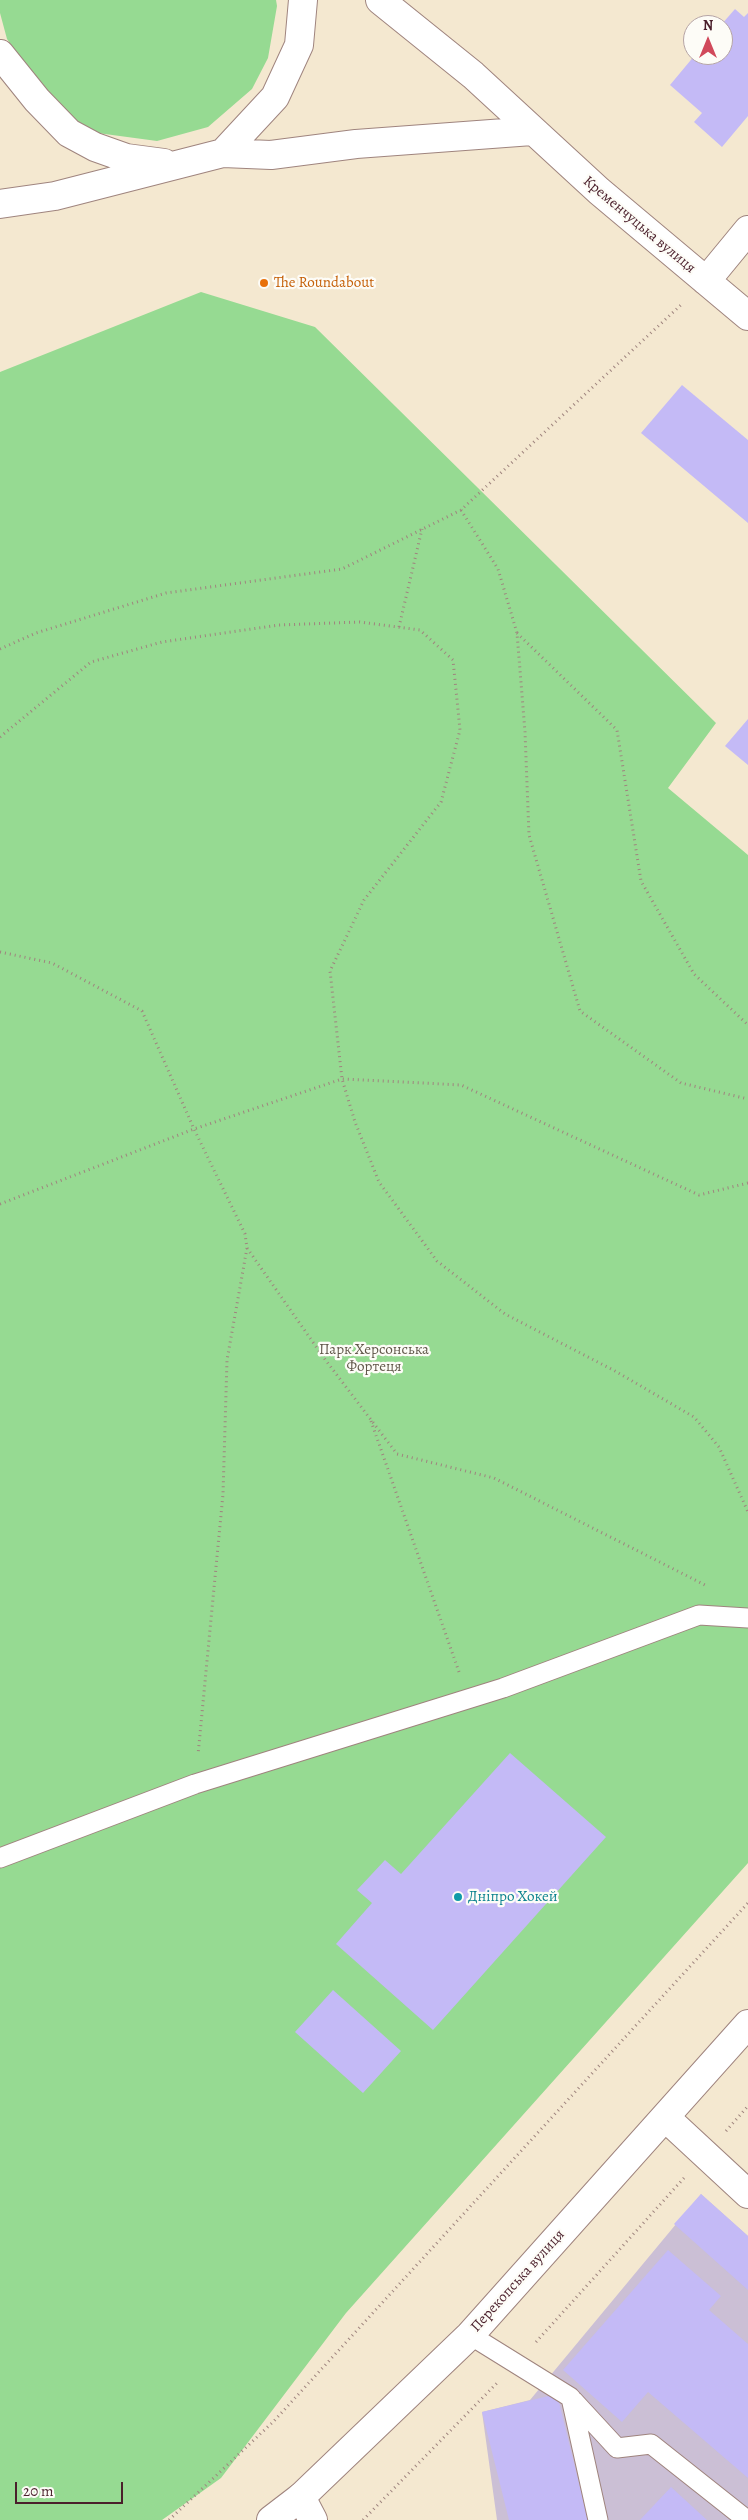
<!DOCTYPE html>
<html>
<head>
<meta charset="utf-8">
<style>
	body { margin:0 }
	#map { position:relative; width:748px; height:2520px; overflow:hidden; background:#f4e8d0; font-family:Alegreya,serif }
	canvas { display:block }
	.north { position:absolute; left:683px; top:15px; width:50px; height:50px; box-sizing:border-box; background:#fdfcf7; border:1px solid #b5a4a5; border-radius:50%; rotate:0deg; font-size:14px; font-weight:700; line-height:20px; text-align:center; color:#4a1f2b }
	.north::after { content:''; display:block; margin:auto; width:18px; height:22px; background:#d1495b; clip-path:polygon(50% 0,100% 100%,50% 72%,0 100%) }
	.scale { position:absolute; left:15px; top:2482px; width:108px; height:22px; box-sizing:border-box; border:2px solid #4a1f2b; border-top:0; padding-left:6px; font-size:15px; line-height:18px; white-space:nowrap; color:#4a1f2b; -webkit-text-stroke:4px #fdfcf7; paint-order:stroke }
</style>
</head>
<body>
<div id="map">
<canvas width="748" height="2520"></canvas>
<div class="north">N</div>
<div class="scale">20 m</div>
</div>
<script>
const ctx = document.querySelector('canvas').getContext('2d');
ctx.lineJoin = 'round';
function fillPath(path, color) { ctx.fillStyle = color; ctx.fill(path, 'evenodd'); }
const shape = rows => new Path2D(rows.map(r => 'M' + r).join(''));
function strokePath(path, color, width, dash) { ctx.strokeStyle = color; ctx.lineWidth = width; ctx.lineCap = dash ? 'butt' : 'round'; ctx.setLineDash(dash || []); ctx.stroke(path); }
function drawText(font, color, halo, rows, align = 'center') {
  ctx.font = font + ' Alegreya,serif'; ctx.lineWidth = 4.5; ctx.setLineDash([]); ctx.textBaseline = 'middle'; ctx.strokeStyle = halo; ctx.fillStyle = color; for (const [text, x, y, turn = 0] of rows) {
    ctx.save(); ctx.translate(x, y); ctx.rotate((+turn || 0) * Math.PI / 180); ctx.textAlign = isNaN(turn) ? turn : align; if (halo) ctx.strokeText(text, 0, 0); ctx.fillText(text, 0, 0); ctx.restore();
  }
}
fillPath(shape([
	[701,2194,748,2236,748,2520,497,2520,482,2412,530,2400]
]), '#cbbfd5');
fillPath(shape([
	[0,0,276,0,277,6,268,58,252,89,208,127,157,141,90,132,50,101,7,39,0,13],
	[201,292,315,327,716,723,668,788,748,855,748,1863,346,2313,221,2478,162,2520,0,2520,0,372]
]), '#96da92');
fillPath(shape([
	[735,9,744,17,748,13,748,116,722,147,694,122,702,113,670,85,695,55,723,55,723,25,721,25],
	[682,385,748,440,748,523,641,433],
	[748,719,748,765,725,746],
	[510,1753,606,1837,433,2030,336,1944,372,1903,357,1890,385,1860,401,1874],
	[333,1990,401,2051,363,2093,295,2032],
	[701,2194,748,2236,748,2290,674,2224],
	[668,2250,721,2296,709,2310,748,2344,748,2478,648,2392,622,2422,563,2370],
	[557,2394,588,2520,509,2520,482,2412],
	[671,2487,707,2520,640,2520]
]), '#c4baf6');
const service = shape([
	[0,1858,195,1784,503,1688,699,1615,748,1618],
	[470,2335,570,2397,617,2448,651,2444,747,2520],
	[571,2398,598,2520]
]);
const minor = shape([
	[380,0,473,75,599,191,748,316],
	[0,54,37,100,69,133,95,147,126,158,164,163],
	[223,153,271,155,356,144,532,131],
	[0,204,55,196,223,153,275,97,299,45,303,0],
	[706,281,748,230],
	[666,2118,748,2194],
	[301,2497,313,2520]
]);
const primary = shape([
	[271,2520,301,2497,470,2335,748,2024]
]);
strokePath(service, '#9f847e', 21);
strokePath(minor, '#9f847e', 30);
strokePath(primary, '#9f847e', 30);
strokePath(shape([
	[461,510,498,569,517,633,525,732,529,835,580,1011,681,1083,748,1099],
	[399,627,422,529],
	[517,633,617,730,641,881,694,974,748,1025],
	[0,649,36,633,166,593,342,569,461,510,683,303],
	[0,737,91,662,162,642,279,625,360,622,420,630,453,660,460,730,441,802,364,900,330,971,342,1079,355,1122,379,1182,437,1261,505,1314,615,1371,694,1417,719,1447,748,1512],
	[0,952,52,963,142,1011,194,1129,245,1234,247,1248,227,1360,223,1494,198,1755],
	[0,1204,194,1129,342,1079,461,1085,699,1195,748,1183],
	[247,1248,324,1358,397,1454,494,1478,707,1586],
	[371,1421,459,1672],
	[726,2131,748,2106],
	[536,2342,684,2178],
	[169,2520,274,2421,748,1903],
	[363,2520,497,2383]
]), '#9f847e', 3, [1, 4]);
strokePath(service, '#fff', 19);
strokePath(minor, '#fff', 28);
strokePath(primary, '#fff', 28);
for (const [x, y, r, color] of [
	[264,283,5,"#e8710a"],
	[458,1897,5,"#0f9aa8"]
]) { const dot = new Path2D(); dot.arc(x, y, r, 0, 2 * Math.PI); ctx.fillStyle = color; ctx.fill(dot); strokePath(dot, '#fdfcf7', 2); }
drawText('15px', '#4a1f2b', '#fdfcf7', [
	["Кременчуцька вулиця",639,225,40],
	["Перекопська вулиця",518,2281,-48]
]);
drawText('15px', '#c56008', '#fdfcf7', [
	["The Roundabout",274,283]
], 'left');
drawText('15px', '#61574a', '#fdfcf7', [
	["Парк Херсонська",374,1350],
	["Фортеця",374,1367]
]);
drawText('15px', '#0d838f', '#fdfcf7', [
	["Дніпро Хокей",468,1897]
], 'left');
</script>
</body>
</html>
